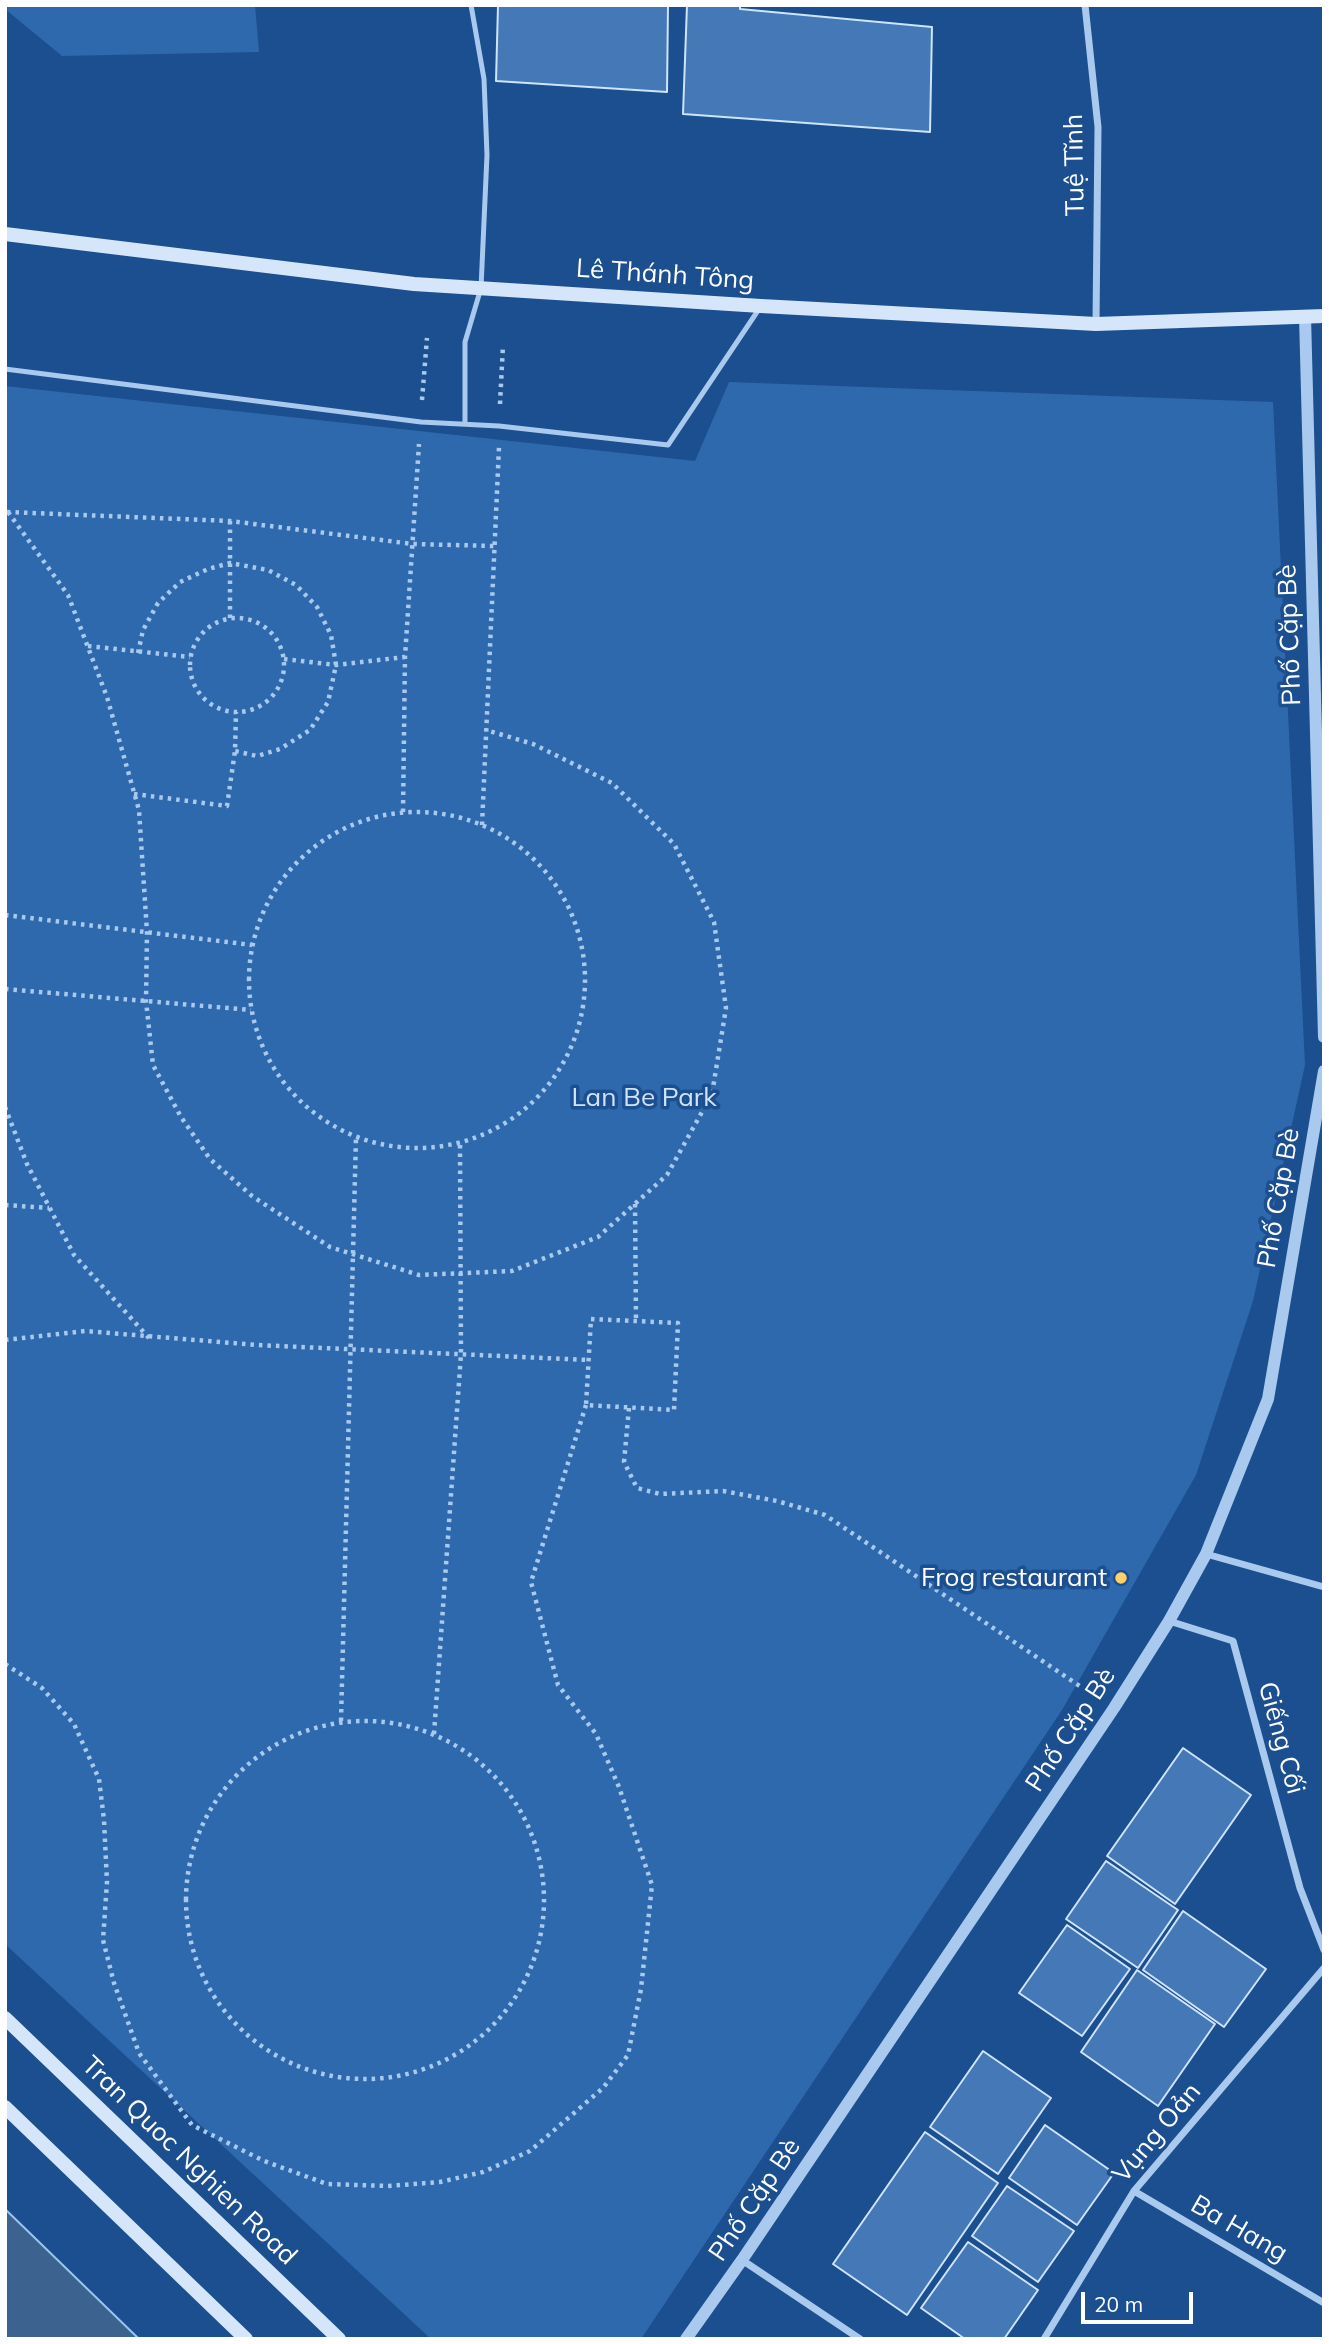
<!DOCTYPE html>
<html>
<head>
<meta charset="utf-8">
<style>
	body { margin:0 }
	#map { position:relative; width:1329px; height:2344px; overflow:hidden; background:#1b4f8f; font-family:Mulish,sans-serif }
	canvas { display:block }
	.frame { position:absolute; inset:0; border:7px solid #fff; pointer-events:none }
	.scale { position:absolute; left:1081px; top:2292px; width:112px; height:32px; box-sizing:border-box; border:4px solid #fff; border-top:0; padding-left:9px; font-size:21px; line-height:24px; white-space:nowrap; color:#fff; -webkit-text-stroke:5px #1b4f8f; paint-order:stroke }
</style>
</head>
<body>
<div id="map">
<canvas width="1329" height="2344"></canvas>
<div class="frame"></div>
<div class="scale">20 m</div>
</div>
<script>
const ctx = document.querySelector('canvas').getContext('2d');
ctx.lineJoin = 'round';
function fillPath(path, color) { ctx.fillStyle = color; ctx.fill(path, 'evenodd'); }
const shape = rows => new Path2D(rows.map(r => 'M' + r).join(''));
function strokePath(path, color, width, dash) { ctx.strokeStyle = color; ctx.lineWidth = width; ctx.lineCap = dash ? 'butt' : 'round'; ctx.setLineDash(dash || []); ctx.stroke(path); }
function drawText(font, color, halo, rows, align = 'center') {
  ctx.font = font + ' Mulish,sans-serif'; ctx.lineWidth = 7; ctx.setLineDash([]); ctx.textBaseline = 'middle'; ctx.strokeStyle = halo; ctx.fillStyle = color; for (const [text, x, y, turn = 0] of rows) {
    ctx.save(); ctx.translate(x, y); ctx.rotate((+turn || 0) * Math.PI / 180); ctx.textAlign = isNaN(turn) ? turn : align; if (halo) ctx.strokeText(text, 0, 0); ctx.fillText(text, 0, 0); ctx.restore();
  }
}
fillPath(shape([
	[5,5,255,5,259,52,62,56,5,9],
	[729,382,1273,402,1305,1065,1253,1301,1196,1475,1062,1710,641,2339,431,2339,5,1944,5,386,695,461]
]), '#2e69ad');
const water = shape([
	[5,2209,139,2339,5,2339,5,2209]
]);
fillPath(water, '#3c6290');
strokePath(water, '#9cc4f0', 2);
const building = shape([
	[498,5,668,5,667,92,496,81,498,5],
	[687,5,740,5,740,9,932,27,930,132,683,114,687,5],
	[1183,1748,1251,1795,1175,1904,1107,1856,1183,1748],
	[1106,1861,1178,1910,1138,1968,1066,1919,1106,1861],
	[1183,1911,1266,1969,1224,2027,1143,1970,1183,1911],
	[1067,1925,1130,1969,1082,2036,1019,1993,1067,1925],
	[1137,1970,1215,2024,1158,2106,1081,2052,1137,1970],
	[983,2051,1051,2098,998,2174,930,2127,983,2051],
	[1045,2125,1114,2173,1077,2225,1009,2178,1045,2125],
	[925,2132,998,2183,907,2315,833,2264,925,2132],
	[1007,2186,1074,2231,1038,2282,972,2236,1007,2186],
	[968,2242,1038,2290,1004,2339,965,2339,921,2308,968,2242]
]);
fillPath(building, '#4478b7');
strokePath(building, '#cfe3fa', 2);
strokePath(shape([
	[422,400,427,338],
	[500,404,503,345],
	[7,512,230,521,413,544,494,546],
	[8,512,68,595,107,697,139,810,147,932,146,1001,153,1065,181,1117,210,1159,252,1196,330,1247,419,1275,512,1271,598,1237,667,1175,712,1094,726,1008,714,922,674,844,612,783,533,744,486,730],
	[230,521,230,618],
	'190 665a47 47 0 1 1 94 0a47 47 0 1 1-94 0Z',
	[88,646,190,657],
	[138,653,143,630,158,603,180,582,208,569,230,563,268,570,296,585,317,607,331,635,336,665,328,702,310,730,280,749,257,756,235,751],
	[284,659,336,665,405,657],
	[134,794,227,806,235,751,236,712],
	'249 980a168 168 0 1 1 336 0a168 168 0 1 1-336 0Z',
	[403,812,405,657,419,444],
	[482,825,499,447],
	[5,915,252,945],
	[5,989,251,1010],
	[5,1107,27,1164,74,1255,149,1338],
	[635,1204,636,1321],
	[5,1205,49,1208],
	[591,1319,678,1323,674,1410,586,1405,591,1319],
	[5,1340,85,1331,257,1345,588,1360],
	[629,1408,624,1462,637,1488,660,1494,723,1491,777,1501,825,1515,1093,1695],
	[5,1664,42,1688,74,1724,99,1779,104,1820,107,1882,103,1940,114,1983,139,2053,192,2125,264,2161,327,2184,388,2186,440,2182,483,2172,530,2151,603,2088,628,2055,641,1989,652,1885,619,1787,596,1734,558,1685,531,1582,586,1405],
	[341,1721,356,1137],
	'186 1900a179 179 0 1 1 358 0a179 179 0 1 1-358 0Z',
	[434,1734,461,1354,460,1144]
]), '#a9c9ee', 4.5, [3.5, 5]);
strokePath(shape([
	[5,369,421,422,499,426,668,445,759,309],
	[465,423,465,342,481,288,487,155,484,79,471,5]
]), '#a9c9ee', 5);
strokePath(shape([
	[1085,5,1098,127,1096,324],
	[1206,1554,1324,1587],
	[1169,1621,1233,1641,1300,1888,1324,1950],
	[1134,2191,1324,2303],
	[742,2260,860,2339],
	[1044,2339,1134,2191,1324,1968]
]), '#a9c9ee', 7);
strokePath(shape([
	[1305,316,1324,1037],
	[686,2339,742,2260,1114,1708,1169,1621,1206,1554,1268,1399,1324,1071]
]), '#a9c9ee', 12);
strokePath(shape([
	[5,234,414,284,761,306,1096,324,1324,316],
	[5,2018,339,2339],
	[5,2107,246,2339]
]), '#d6e6fa', 14);
for (const [x, y, r, color] of [
	[1121,1578,7,"#ffd166"]
]) { const dot = new Path2D(); dot.arc(x, y, r, 0, 2 * Math.PI); ctx.fillStyle = color; ctx.fill(dot); strokePath(dot, '#1b4f8f', 2.5); }
drawText('26px', '#fff', '#1b4f8f', [
	["Tuệ Tĩnh",1075,165,-91],
	["Lê Thánh Tông",665,275,4],
	["Phố Cặp Bè",1290,635,-92],
	["Phố Cặp Bè",1279,1198,-80],
	["Phố Cặp Bè",1071,1730,-57],
	["Giếng Cối",1281,1738,75],
	["Vụng Oản",1157,2133,-50],
	["Tran Quoc Nghien Road",189,2161,44],
	["Phố Cặp Bè",755,2200,-56],
	["Ba Hang",1239,2229,30]
]);
drawText('26px', '#cfe3fa', '#1b4f8f', [
	["Lan Be Park",644,1098]
]);
drawText('26px', '#fff', '#1b4f8f', [
	["Frog restaurant",1107,1578]
], 'right');
</script>
</body>
</html>
